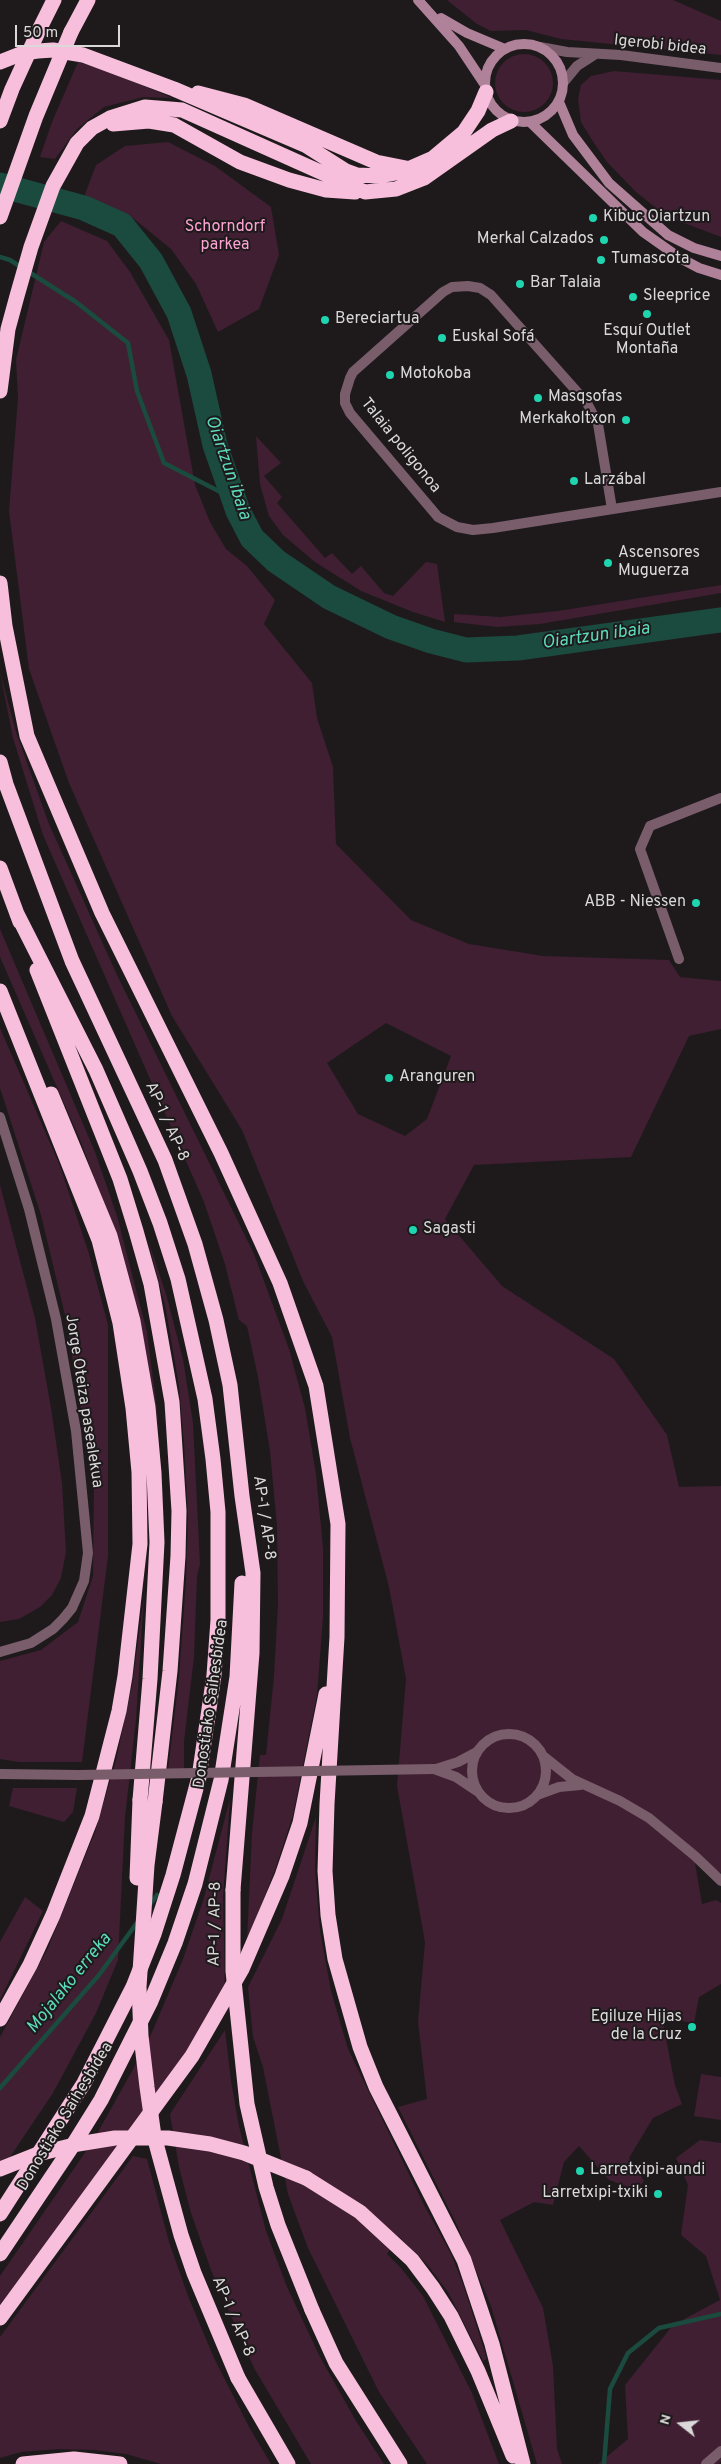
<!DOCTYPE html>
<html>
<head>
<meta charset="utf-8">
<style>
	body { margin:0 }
	#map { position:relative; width:721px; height:2464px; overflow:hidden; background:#1e1a1c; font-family:Overpass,sans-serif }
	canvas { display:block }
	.north { position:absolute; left:656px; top:2399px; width:50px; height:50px; -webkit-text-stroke:4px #1e1a1c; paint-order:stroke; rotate:286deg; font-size:14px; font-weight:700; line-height:20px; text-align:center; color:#dad8d9 }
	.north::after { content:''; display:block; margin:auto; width:18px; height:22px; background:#dad8d9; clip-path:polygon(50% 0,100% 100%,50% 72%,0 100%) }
	.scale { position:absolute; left:15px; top:25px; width:105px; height:22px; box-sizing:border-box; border:2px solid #dad8d9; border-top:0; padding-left:6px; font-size:15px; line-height:18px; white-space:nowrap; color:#dad8d9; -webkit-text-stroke:4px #1e1a1c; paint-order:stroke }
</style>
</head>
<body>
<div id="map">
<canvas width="721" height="2464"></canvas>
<div class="north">N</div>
<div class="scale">50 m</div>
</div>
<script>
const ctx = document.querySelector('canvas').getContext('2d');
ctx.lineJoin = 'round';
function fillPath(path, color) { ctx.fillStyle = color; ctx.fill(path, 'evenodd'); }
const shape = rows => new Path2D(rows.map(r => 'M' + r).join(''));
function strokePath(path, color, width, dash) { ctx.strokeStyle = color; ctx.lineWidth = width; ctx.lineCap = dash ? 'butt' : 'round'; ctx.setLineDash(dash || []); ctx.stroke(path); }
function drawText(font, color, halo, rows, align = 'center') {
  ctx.font = font + ' Overpass,sans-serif'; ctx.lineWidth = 4; ctx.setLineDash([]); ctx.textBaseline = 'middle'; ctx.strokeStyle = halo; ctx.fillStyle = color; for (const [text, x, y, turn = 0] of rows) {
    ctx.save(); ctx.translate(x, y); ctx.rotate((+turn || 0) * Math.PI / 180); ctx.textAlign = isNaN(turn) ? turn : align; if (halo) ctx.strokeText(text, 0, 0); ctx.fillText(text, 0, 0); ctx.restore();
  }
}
fillPath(shape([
	[447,0,673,0,721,21,721,55,561,39,526,30,491,31,477,24],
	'495 83a29 29 0 1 1 58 0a29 29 0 1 1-58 0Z',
	[78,62,114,73,172,98,143,97,104,107,77,129,55,159,40,157,52,122],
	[614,71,721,80,721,237,666,216,636,192,607,162,594,143,581,122,578,99,581,85,591,76],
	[168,142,215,166,271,207,279,255,259,309,218,332,196,284,171,249,128,214,84,197,96,165,125,146],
	[61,221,107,241,130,272,169,340,195,485,210,522,226,549,247,566,275,600,264,624,312,683,317,718,333,767,336,844,411,920,469,944,543,956,669,960,680,977,721,981,721,1029,689,1036,631,1157,474,1165,445,1219,502,1286,614,1359,667,1435,679,1487,721,1486,721,1873,695,1863,702,1904,716,1900,721,1903,721,1984,699,1997,694,2023,662,2018,675,2085,682,2104,653,2118,629,2158,644,2181,637,2190,609,2180,579,2146,564,2162,553,2205,534,2202,500,2220,543,2308,553,2366,557,2449,562,2464,537,2464,491,2306,456,2223,398,2107,427,2099,418,2022,425,1942,397,1786,406,1679,389,1587,350,1438,332,1337,303,1281,242,1130,172,1016,69,783,29,669,9,511,18,398,16,360,44,242],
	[386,1023,451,1056,427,1119,405,1136,358,1114,327,1063],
	[256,436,281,463,264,476,282,497,277,503,325,558,332,553,352,574,361,566,384,593,393,596,426,562,437,564,445,622,413,612,361,591,315,562,283,535,269,516,260,484],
	[721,585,721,593,540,624,497,627,454,622,454,614,500,617,558,611],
	[0,672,16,732,49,824,117,975,254,1254,289,1349,305,1408,316,1474,323,1548,323,1617,317,1695,293,1815,275,1870,247,1941,252,1833,260,1755,266,1755,274,1676,278,1605,277,1526,270,1451,258,1377,247,1326,239,1320,225,1264,204,1202,43,835,13,738],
	[0,929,95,1152,117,1216,147,1332,160,1434,146,1350,120,1248,81,1142,0,957],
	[0,1028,60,1166,89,1254,108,1325,108,1556,82,1762,19,1762,0,1759,0,1661,41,1650,78,1622,93,1576,94,1486,65,1315,41,1215,0,1088],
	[0,1185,35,1318,51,1408,62,1483,66,1552,61,1578,52,1595,40,1607,19,1619,0,1622],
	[148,1240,166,1294,183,1359,193,1423,200,1564,197,1576,194,1657,184,1741,184,1771,168,1770,179,1677,186,1581,188,1517,184,1444,179,1386,166,1310],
	[144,1596,136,1720,125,1817,118,1960,96,2013,53,2093,0,2172,0,2037,48,1948,95,1832,116,1760,132,1686],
	[13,1788,77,1788,73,1812,64,1822,9,1806],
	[230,1799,223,1897,225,1989,190,2047,0,2309,0,2276,93,2141,147,2044,183,1959,203,1901],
	[316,1817,315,1869,320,1931,331,1991,348,2049,424,2205,451,2254,463,2284,487,2359,483,2361,448,2292,426,2263,398,2236,387,2254,401,2268,423,2296,472,2393,499,2464,427,2464,379,2392,308,2248,288,2194,263,2067,253,2037,248,1987,282,1919],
	[25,1897,43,1911,0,2000,0,1942],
	[225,2030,231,2081,239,2126,266,2231,287,2287,320,2357,356,2421,384,2464,311,2464,254,2368,211,2270,191,2213,179,2167,170,2114],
	[701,2074,721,2077,721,2120,694,2116],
	[700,2140,721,2143,721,2461,719,2464,598,2464,628,2439,625,2385,673,2325,720,2300,706,2256,681,2235,688,2185,676,2158],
	[133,2156,147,2159,169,2242,188,2296,214,2358,249,2427,271,2464,161,2464,126,2454,94,2450,59,2449,21,2452,0,2458,0,2337]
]), '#3f1f31');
strokePath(shape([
	[0,257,10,260,76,302,128,343,137,391,164,463,234,499],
	[149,1906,157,1895],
	[0,2088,99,1975,139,1920],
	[604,2464,610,2389,628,2353,659,2328,721,2314]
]), '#1b4a3e', 4.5);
strokePath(shape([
	[0,185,84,208,122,225,151,261,179,313,199,374,215,445,238,511,252,538,276,561,329,597,391,627,431,641,466,650,518,648,721,620]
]), '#1b4a3e', 25);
strokePath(shape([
	[540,47,567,52,621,55,721,68],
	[563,83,577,66,594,55],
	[612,509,598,424,587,403,491,295,480,288,468,286,452,287,443,292,353,372,350,378,345,394,345,403,350,413,438,517,457,527,473,530,493,528,721,492],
	[679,959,640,849,650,826,721,798],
	[0,1117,29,1209,56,1319,76,1431,88,1553,84,1581,72,1608,63,1619,53,1629,31,1643,0,1652],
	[706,2464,721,2451]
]), '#795d6b', 10);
strokePath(shape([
	'472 1771a37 37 0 1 1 74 0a37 37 0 1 1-74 0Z',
	[543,1756,572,1779,620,1801,649,1818,695,1856,721,1881],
	[434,1769,456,1777,477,1791],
	[436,1769,458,1762,477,1752],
	[0,1774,79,1775],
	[537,1795,559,1787,580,1785]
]), '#795d6b', 10);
strokePath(shape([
	[418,0,459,46,485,85],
	[441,18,467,33,505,49],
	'485 83a39 39 0 1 1 78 0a39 39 0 1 1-78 0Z',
	[559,102,573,135,609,183,668,235,694,248,721,256],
	[530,122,643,232,680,258,699,268,721,275]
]), '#af8299', 10);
strokePath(shape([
	[39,30,54,0],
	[71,32,88,0],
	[0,62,23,53,38,51,53,50,83,55,174,89,305,145,346,171],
	[198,93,244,105,376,162,406,168],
	[113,124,149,121,174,125,240,162,289,180,326,190,355,192],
	[338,168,357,175,380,176,401,172,433,158,464,132,478,111,486,92],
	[0,391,8,329,17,296,31,247,53,186,77,143,92,128,110,118,145,107,182,110,365,192,396,189,424,178,492,130,511,121],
	[0,583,5,626,27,736,102,913,221,1153,280,1283,316,1386,338,1524,337,1637,327,1804,325,1871,328,1915,335,1959,360,2047,376,2087,464,2260,492,2344,523,2464],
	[0,762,6,784,72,961,165,1160,195,1244,216,1320,230,1385,242,1496,253,1573,252,1653,233,1890],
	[0,868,20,922],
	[37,970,120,1179,136,1231,151,1284,172,1402,179,1511,178,1556,170,1671,155,1802],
	[0,991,99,1240,120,1323,133,1408,139,1472,140,1544,125,1676,119,1711,92,1816,53,1915,30,1965,0,2019],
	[51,1094,110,1236,133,1321,148,1407,154,1473,157,1542,150,1679,140,1800],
	[306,2178,360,2212,412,2260,433,2288,451,2316,478,2371,513,2456],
	[0,2214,84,2083,133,1987,154,1934,173,1875,199,1777,214,1675,218,1620,218,1512,213,1459,205,1399,178,1279,160,1223,140,1171,96,1070,17,914],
	[0,2254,73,2145,101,2100,151,2001,175,1943,195,1884,221,1780,237,1677,242,1583],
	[312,2310,336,2363,400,2464],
	[0,2318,192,2056,242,1969,282,1876,300,1823,326,1694],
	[238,2378,288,2464],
	[23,2464,74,2459,120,2464]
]), '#f7bfdb', 15);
strokePath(shape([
	[79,1775,434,1769]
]), '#795d6b', 10);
strokePath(shape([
	[0,121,12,89,39,30],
	[0,217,36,116,71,32],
	[155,1802,147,1865,139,1987,141,2036,147,2087,154,2136,181,2235,194,2273,238,2378],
	[137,1878,140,1800],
	[233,1890,233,1971,247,2104,266,2187,278,2225,312,2310],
	[0,2169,38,2154,78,2144,115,2138,168,2138,210,2144,244,2153,306,2178]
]), '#f7bfdb', 15);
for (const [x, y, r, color] of [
	[593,218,5,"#1ed5b0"],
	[604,240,5,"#1ed5b0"],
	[601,260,5,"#1ed5b0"],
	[520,284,5,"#1ed5b0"],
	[633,297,5,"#1ed5b0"],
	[647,314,5,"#1ed5b0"],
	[325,320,5,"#1ed5b0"],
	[442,338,5,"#1ed5b0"],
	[390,375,5,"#1ed5b0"],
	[538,398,5,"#1ed5b0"],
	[626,420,5,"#1ed5b0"],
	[574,481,5,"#1ed5b0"],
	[608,563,5,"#1ed5b0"],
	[696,903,5,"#1ed5b0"],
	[389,1078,5,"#1ed5b0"],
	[413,1230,5,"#1ed5b0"],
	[692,2027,5,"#1ed5b0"],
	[580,2171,5,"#1ed5b0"],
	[658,2194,5,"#1ed5b0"]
]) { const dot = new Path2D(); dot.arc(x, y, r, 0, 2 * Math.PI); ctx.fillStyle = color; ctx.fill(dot); strokePath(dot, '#1e1a1c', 2); }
drawText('16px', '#dad8d9', '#1e1a1c', [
	["Igerobi bidea",660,46,6],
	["Talaia poligonoa",400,446,51],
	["AP-1 / AP-8",166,1122,66],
	["Jorge Oteiza pasealekua",83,1401,81],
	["AP-1 / AP-8",263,1518,82],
	["Donostiako Saihesbidea",212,1704,-82],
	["AP-1 / AP-8",216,1924,-89],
	["Donostiako Saihesbidea",66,2117,-59],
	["AP-1 / AP-8",232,2317,67]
]);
drawText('16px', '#dad8d9', '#1e1a1c', [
	["Kibuc Oiartzun",603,218],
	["Merkal Calzados",594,240,"right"],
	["Tumascota",611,260],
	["Bar Talaia",530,284],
	["Sleeprice",643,297],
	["Bereciartua",335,320],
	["Esquí Outlet",647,332,"center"],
	["Montaña",647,350,"center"],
	["Euskal Sofá",452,338],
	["Motokoba",400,375],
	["Masqsofas",548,398],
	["Merkakoltxon",616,420,"right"],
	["Larzábal",584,481],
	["Ascensores",618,554],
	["Muguerza",618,572],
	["ABB - Niessen",686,903,"right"],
	["Aranguren",399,1078],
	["Sagasti",423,1230],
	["Egiluze Hijas",682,2018,"right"],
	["de la Cruz",682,2036,"right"],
	["Larretxipi-aundi",590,2171],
	["Larretxipi-txiki",648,2194,"right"]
], 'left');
drawText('16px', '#fca2d2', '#1e1a1c', [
	["Schorndorf",225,228],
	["parkea",225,246]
]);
drawText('italic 18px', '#5cdbbc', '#1e1a1c', [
	["Oiartzun ibaia",227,468,71],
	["Oiartzun ibaia",596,637,-8],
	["Mojalako erreka",70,1984,-51]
]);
</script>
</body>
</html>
